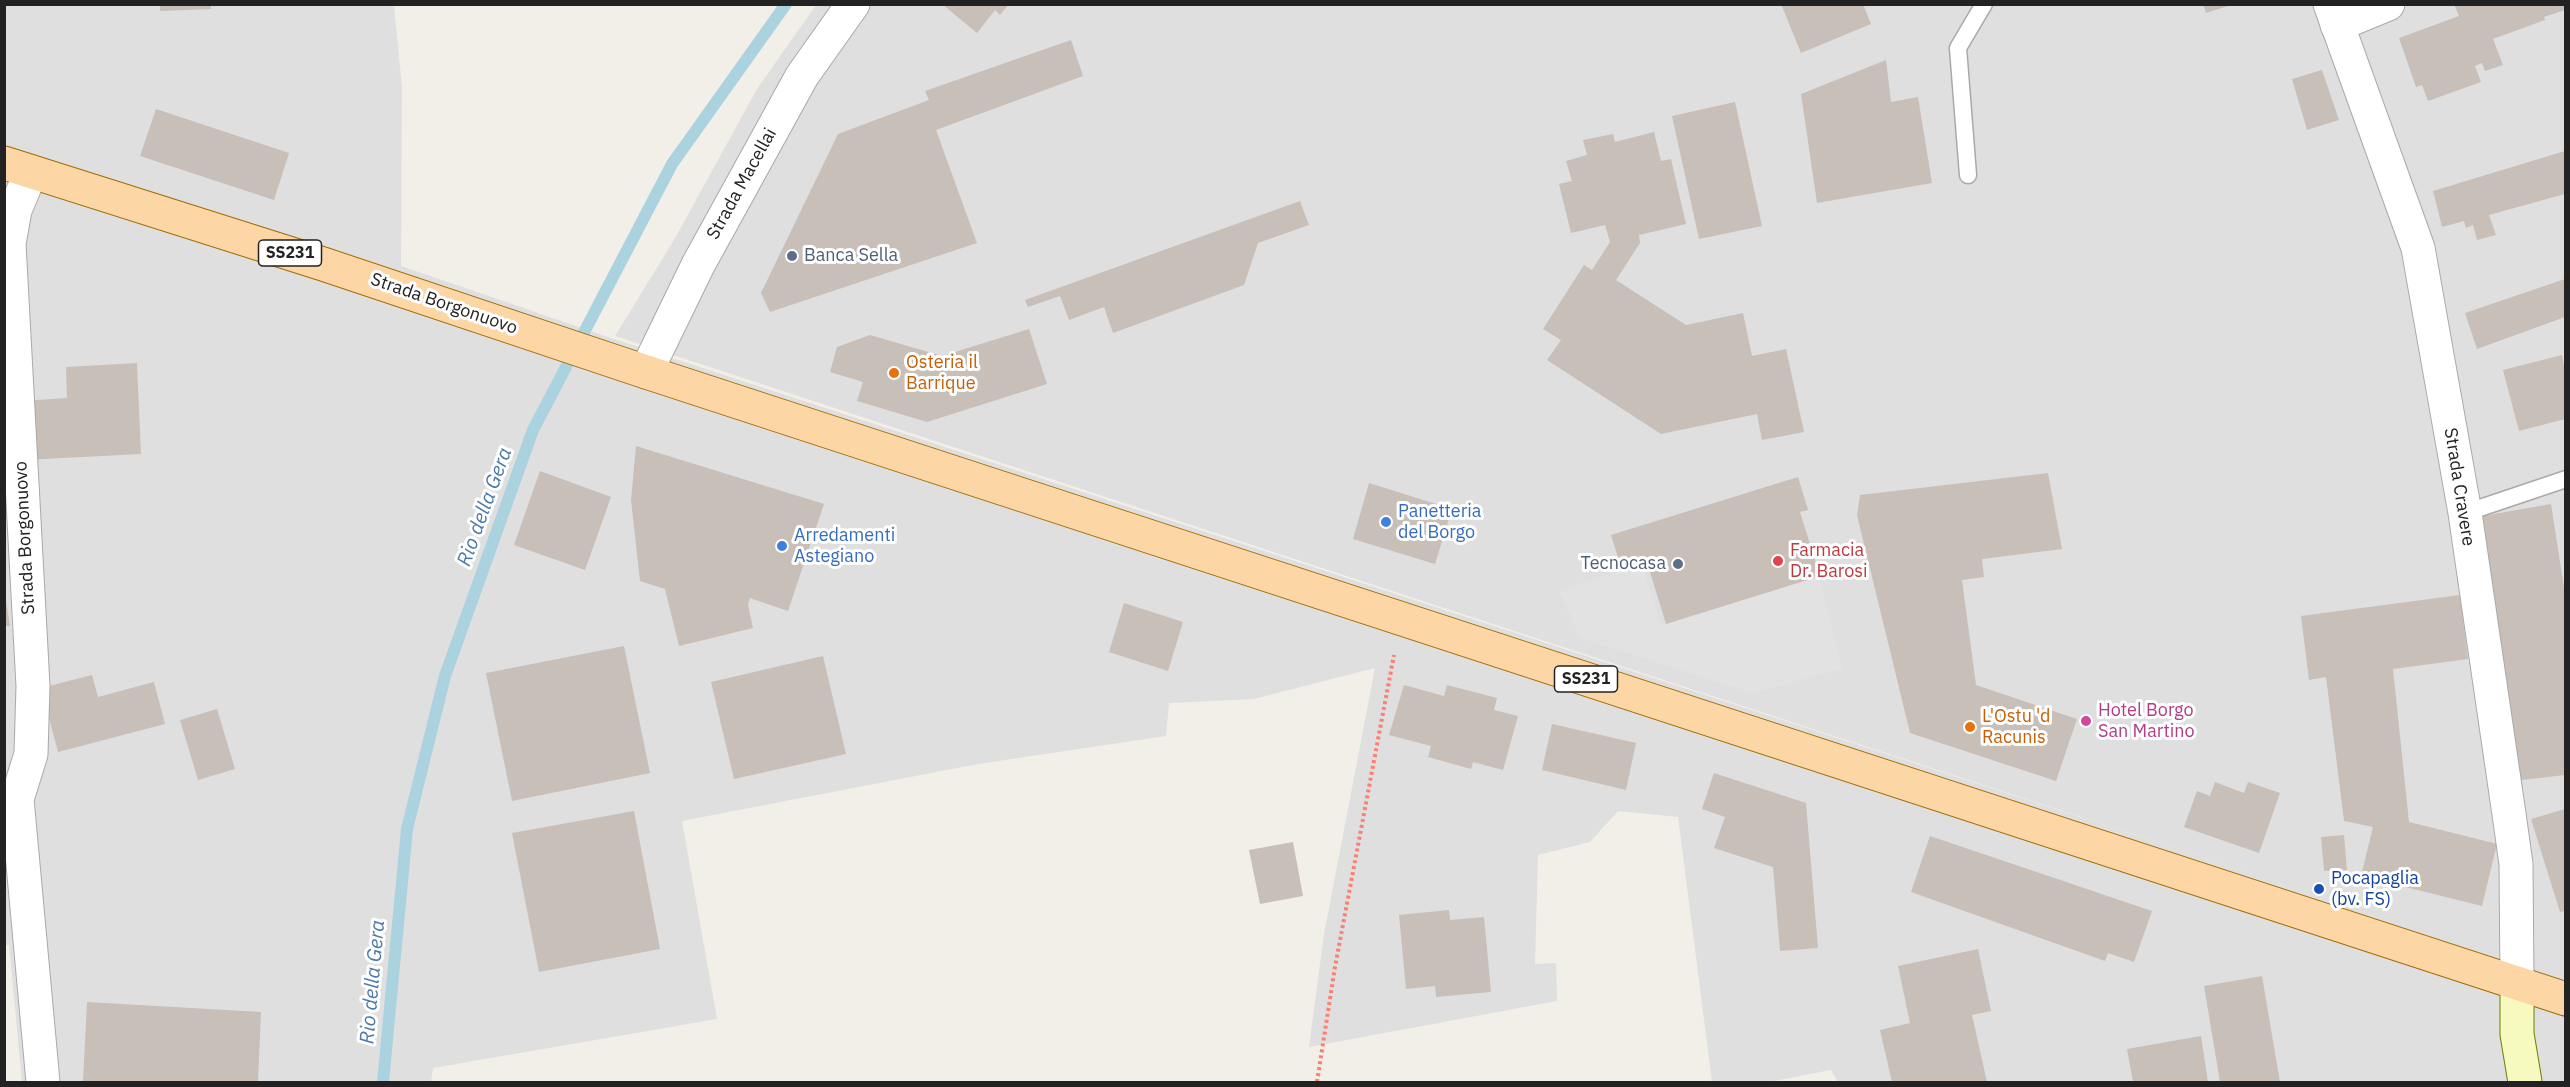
<!DOCTYPE html>
<html>
<head>
<meta charset="utf-8">
<style>
	body { margin:0 }
	#map { position:relative; width:2570px; height:1087px; overflow:hidden; background:#f2efe9; font-family:"IBM Plex Sans",sans-serif }
	canvas { display:block }
	.frame { position:absolute; inset:0; border:6px solid #222; pointer-events:none }
</style>
</head>
<body>
<div id="map">
<canvas width="2570" height="1087"></canvas>
<div class="frame"></div>
</div>
<script>
const ctx = document.querySelector('canvas').getContext('2d');
ctx.lineJoin = 'round';
function fillPath(path, color) { ctx.fillStyle = color; ctx.fill(path, 'evenodd'); }
const shape = rows => new Path2D(rows.map(r => 'M' + r).join(''));
function strokePath(path, color, width, dash) { ctx.strokeStyle = color; ctx.lineWidth = width; ctx.lineCap = dash ? 'butt' : 'round'; ctx.setLineDash(dash || []); ctx.stroke(path); }
function drawText(font, color, halo, rows, align = 'center') {
  ctx.font = font + ' "IBM Plex Sans",sans-serif'; ctx.lineWidth = 6; ctx.setLineDash([]); ctx.textBaseline = 'middle'; ctx.strokeStyle = halo; ctx.fillStyle = color; for (const [text, x, y, turn = 0] of rows) {
    ctx.save(); ctx.translate(x, y); ctx.rotate((+turn || 0) * Math.PI / 180); ctx.textAlign = isNaN(turn) ? turn : align; if (halo) ctx.strokeText(text, 0, 0); ctx.fillText(text, 0, 0); ctx.restore();
  }
}
fillPath(shape([
	[5,5,394,5,402,88,401,266,614,339,2270,879,615,336,674,240,757,89,816,5,2565,5,2565,1082,1838,1082,1831,1070,1769,1082,1712,1082,1678,817,1618,811,1590,842,1538,855,1535,964,1556,963,1557,1001,1309,1047,1324,934,1375,668,1254,699,1169,703,1166,736,978,764,682,821,717,1019,433,1068,431,1082,22,1082,9,945,5,945]
]), '#e0dfdf');
fillPath(shape([
	[1642,563,1661,626,1819,577,1842,669,1752,693,1580,638,1559,591]
]), '#e2e2e2');
strokePath(shape([
	[383,1082,407,829,445,676,533,430,672,164,786,4]
]), '#aad3df', 12);
fillPath(shape([
	[160,4,211,4,211,9,160,11],
	[942,4,1009,4,1000,15,995,10,977,33],
	[1781,4,1863,4,1871,24,1801,53],
	[2203,4,2231,4,2231,5,2206,13],
	[2454,4,2565,4,2565,10,2544,17,2545,20,2493,39,2503,65,2485,71,2482,63,2475,66,2481,82,2428,101,2422,85,2416,87,2399,38,2459,16],
	[1071,40,1083,76,936,130,977,243,770,312,761,293,838,134,929,100,925,91],
	[1886,60,1891,102,1918,97,1932,183,1817,203,1801,94],
	[2322,70,2339,120,2307,130,2292,79],
	[1735,102,1762,226,1699,239,1672,116],
	[156,109,289,153,274,200,140,156],
	[1654,132,1661,161,1671,159,1686,224,1639,235,1640,243,1616,280,1686,325,1743,313,1752,356,1786,349,1804,432,1762,440,1757,414,1661,434,1547,360,1561,340,1543,329,1584,265,1592,270,1610,242,1605,225,1571,233,1559,184,1572,181,1566,161,1587,155,1583,140,1613,134,1615,142],
	[2565,151,2565,194,2489,215,2496,235,2477,240,2473,225,2466,228,2464,221,2442,227,2433,191],
	[1300,201,1309,225,1258,243,1244,285,1113,333,1104,307,1069,320,1060,296,1028,307,1025,300],
	[2565,279,2565,317,2477,349,2465,313],
	[1029,329,1047,384,927,422,857,401,863,382,830,372,837,347,870,335,942,356],
	[2562,355,2565,370,2565,419,2519,431,2503,370],
	[137,363,141,454,24,460,22,401,67,398,66,367],
	[636,446,824,504,788,611,750,598,748,605,753,628,679,646,665,589,640,581,631,500],
	[540,471,611,497,585,570,514,545],
	[2048,473,2062,549,1982,559,1984,577,1962,580,1976,685,2077,719,2056,781,1910,733,1857,515,1860,495],
	[1798,477,1808,510,1800,512,1820,576,1666,624,1646,559,1621,567,1611,535],
	[1369,483,1452,509,1435,564,1353,539],
	[2551,504,2565,594,2565,775,2513,781,2477,517],
	[4,588,10,626,4,626],
	[2460,595,2468,659,2393,669,2409,822,2497,844,2482,906,2361,876,2373,827,2344,821,2326,677,2309,680,2301,616],
	[1124,603,1183,622,1168,671,1109,652],
	[624,646,650,773,512,801,486,673],
	[823,656,846,754,734,779,711,682],
	[92,675,98,697,154,682,165,724,58,752,41,688],
	[1404,685,1444,696,1447,685,1497,698,1494,710,1518,716,1503,770,1473,762,1471,769,1428,757,1431,746,1389,735],
	[217,709,235,769,198,780,180,720],
	[1552,724,1636,743,1626,790,1542,770],
	[1714,773,1806,803,1818,948,1780,951,1773,867,1714,848,1725,817,1702,809],
	[2215,782,2244,793,2248,782,2280,793,2259,853,2184,827,2197,791,2210,796],
	[2565,809,2565,911,2560,912,2531,819],
	[634,811,660,949,539,972,512,833],
	[2344,835,2347,870,2324,871,2321,837],
	[1930,836,2152,911,2134,962,2108,953,2105,961,1911,892],
	[1293,842,1303,896,1260,904,1249,850],
	[1449,910,1450,920,1484,917,1491,992,1436,997,1435,986,1406,989,1399,915],
	[1978,949,1991,1011,1972,1015,1987,1082,1892,1082,1880,1030,1910,1023,1898,966],
	[2262,976,2280,1082,2220,1082,2204,986],
	[87,1002,261,1012,258,1082,83,1082],
	[2201,1036,2208,1082,2133,1082,2127,1049]
]), '#c7bfb8');
const service = shape([
	[1968,175,1958,48,1984,4],
	[2465,513,2566,479]
]);
const minor = shape([
	[2337,25,2388,4],
	[31,172,15,210,9,244,33,686,31,754,17,799,43,1082]
]);
const tertiary = shape([
	[2330,4,2418,248,2465,513,2509,814,2516,864,2517,983],
	[646,372,698,265,802,76,853,4]
]);
const secondary = shape([
	[2517,983,2517,1034,2525,1082]
]);
const primary = shape([
	[4,163,323,264,646,372,2566,999]
]);
strokePath(service, '#a9a9a9', 19);
strokePath(minor, '#a9a9a9', 35);
strokePath(tertiary, '#a9a9a9', 35);
strokePath(secondary, '#707d05', 35);
strokePath(primary, '#a06b00', 35);
strokePath(shape([
	[1317,1082,1335,967,1394,655]
]), '#fa8072', 4, [3, 3]);
strokePath(service, '#fff', 16);
strokePath(minor, '#fff', 33);
strokePath(tertiary, '#fff', 33);
strokePath(secondary, '#f7fabf', 33);
strokePath(primary, '#fcd6a4', 33);
for (const [x, y, r, color] of [
	[792,256,6,"#5c6f8a"],
	[894,373,6,"#e8710a"],
	[1386,522,6,"#3f7fe0"],
	[782,546,6,"#3f7fe0"],
	[1778,561,6,"#e0444e"],
	[1678,564,6,"#5c6f8a"],
	[2086,721,6,"#d1479c"],
	[1970,727,6,"#e8710a"],
	[2319,889,6,"#1a4fb4"]
]) { const dot = new Path2D(); dot.arc(x, y, r, 0, 2 * Math.PI); ctx.fillStyle = color; ctx.fill(dot); strokePath(dot, '#fff', 2); }
for (const [x, y, w] of [
	[290,253,63],
	[1586,679,63]
]) { const box = new Path2D(); box.roundRect(x - w / 2, y - 13, w, 26, 4.5); ctx.fillStyle = '#fff'; ctx.fill(box); strokePath(box, '#222', 1.5); }
drawText('bold 16px', '#222', null, [
	["SS231",290,253],
	["SS231",1586,679]
]);
drawText('18px', '#222', '#fff', [
	["Strada Macellai",742,184,-61],
	["Strada Borgonuovo",444,304,19],
	["Strada Cravere",2459,487,81],
	["Strada Borgonuovo",25,538,-93]
]);
drawText('18px', '#4e5e75', '#fff', [
	["Banca Sella",804,256],
	["Tecnocasa",1666,564,"right"]
], 'left');
drawText('18px', '#c56008', '#fff', [
	["Osteria il",906,363],
	["Barrique",906,384],
	["L'Ostu 'd",1982,717],
	["Racunis",1982,738]
], 'left');
drawText('18px', '#366cbe', '#fff', [
	["Panetteria",1398,512],
	["del Borgo",1398,533],
	["Arredamenti",794,536],
	["Astegiano",794,557]
], 'left');
drawText('18px', '#be3a42', '#fff', [
	["Farmacia",1790,551],
	["Dr. Barosi",1790,572]
], 'left');
drawText('18px', '#b23c85', '#fff', [
	["Hotel Borgo",2098,711],
	["San Martino",2098,732]
], 'left');
drawText('18px', '#164399', '#fff', [
	["Pocapaglia",2331,879],
	["(bv. FS)",2331,900]
], 'left');
drawText('italic 20px', '#4a7aab', '#fff', [
	["Rio della Gera",485,507,-70],
	["Rio della Gera",373,982,-85]
]);
</script>
</body>
</html>
